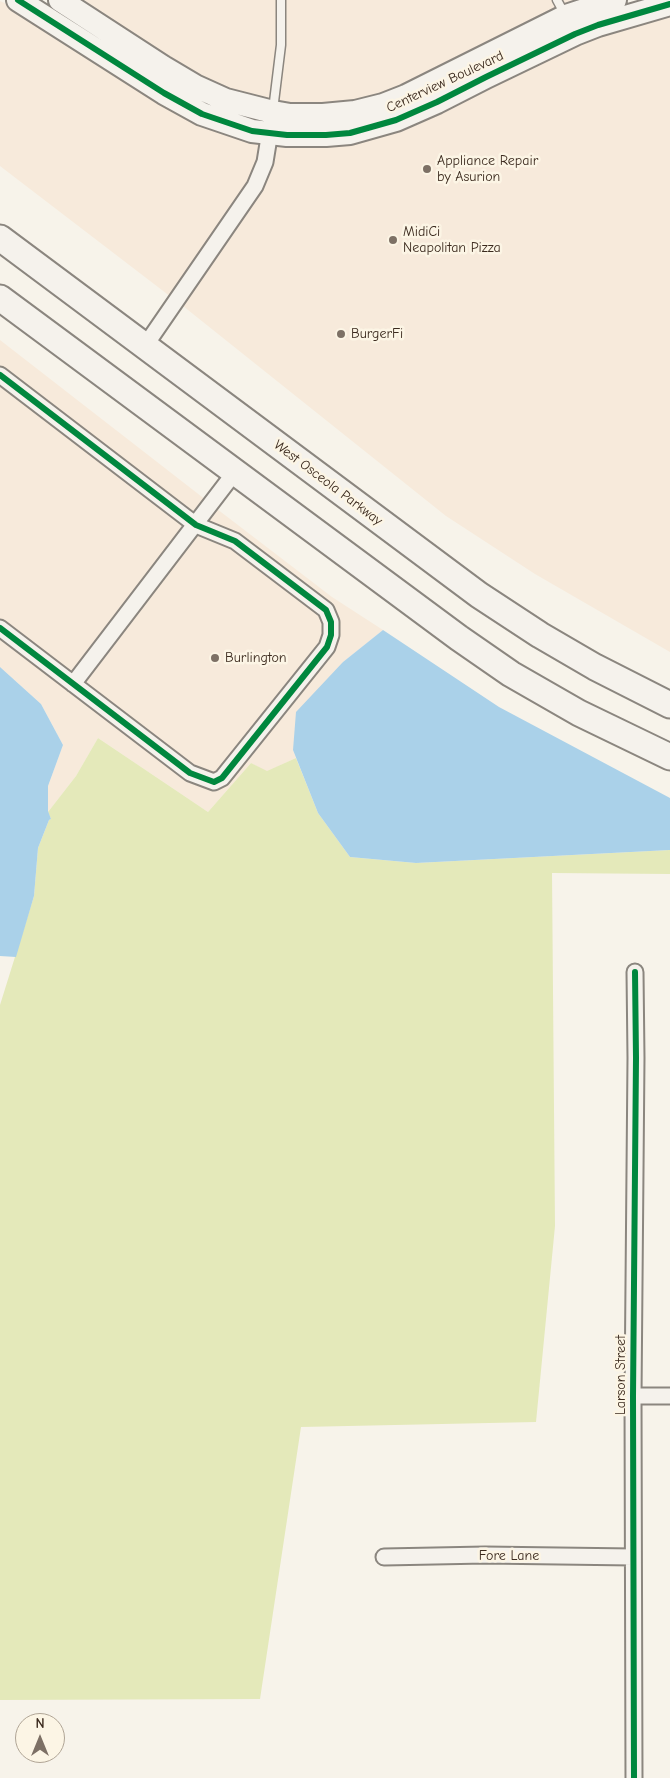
<!DOCTYPE html>
<html>
<head>
<meta charset="utf-8">
<style>
	body { margin:0 }
	#map { position:relative; width:670px; height:1778px; overflow:hidden; background:#f7f3ea; font-family:"Comic Neue",sans-serif }
	canvas { display:block }
	.north { position:absolute; left:15px; top:1713px; width:50px; height:50px; box-sizing:border-box; background:#fcf5e5; border:1px solid #afa495; border-radius:50%; rotate:0deg; font-size:14px; font-weight:700; line-height:20px; text-align:center; color:#3b2a1e }
	.north::after { content:''; display:block; margin:auto; width:18px; height:22px; background:#7d7065; clip-path:polygon(50% 0,100% 100%,50% 72%,0 100%) }
</style>
</head>
<body>
<div id="map">
<canvas width="670" height="1778"></canvas>
<div class="north">N</div>
</div>
<script>
const ctx = document.querySelector('canvas').getContext('2d');
ctx.lineJoin = 'round';
function fillPath(path, color) { ctx.fillStyle = color; ctx.fill(path, 'evenodd'); }
const shape = rows => new Path2D(rows.map(r => 'M' + r).join(''));
function strokePath(path, color, width, dash) { ctx.strokeStyle = color; ctx.lineWidth = width; ctx.lineCap = dash ? 'butt' : 'round'; ctx.setLineDash(dash || []); ctx.stroke(path); }
function drawText(font, color, halo, rows, align = 'center') {
  ctx.font = font + ' "Comic Neue",sans-serif'; ctx.lineWidth = 5; ctx.setLineDash([]); ctx.textBaseline = 'middle'; ctx.strokeStyle = halo; ctx.fillStyle = color; for (const [text, x, y, turn = 0] of rows) {
    ctx.save(); ctx.translate(x, y); ctx.rotate((+turn || 0) * Math.PI / 180); ctx.textAlign = isNaN(turn) ? turn : align; if (halo) ctx.strokeText(text, 0, 0); ctx.fillText(text, 0, 0); ctx.restore();
  }
}
fillPath(shape([
	[73,0,586,0,381,98,323,107,257,101,198,79],
	[0,1,16,8,262,141,259,159,250,181,171,297,0,166],
	[670,12,670,652,535,574,446,516,183,306,261,190,272,165,276,142],
	[0,340,206,500,195,514,0,366],
	[0,385,185,526,72,673,0,619],
	[217,509,332,597,383,630,343,662,293,750,296,758,266,772,251,763,208,812,98,738,76,776,48,812,48,786,63,745,41,704,0,667,0,638,186,779,199,786,212,790,217,789,228,783,332,652,337,618,330,603,239,534,208,521],
	[198,534,232,548,321,615,324,623,324,633,321,643,218,771,213,774,193,766,84,683]
]), '#f7eadb');
fillPath(shape([
	[98,738,208,812,251,763,267,771,296,758,318,813,350,857,416,863,670,850,670,874,552,873,555,1226,536,1422,301,1427,260,1699,0,1700,0,1005,34,896,38,848,49,820,51,819,48,812,76,776]
]), '#e4e9ba');
fillPath(shape([
	[383,630,499,707,670,798,670,850,416,863,350,857,318,813,293,750,296,712,343,662],
	[0,667,41,704,63,745,48,786,48,811,51,819,49,820,38,848,34,896,16,957,0,956]
]), '#aad1e9');
const lane = shape([
	[557,0,564,13],
	[273,110,281,45,281,0]
]);
const street = shape([
	[145,346,255,186,265,162,271,125],
	[0,375,196,525,235,541,326,610,331,622,331,635,327,647,222,778,214,782,190,773,0,628],
	[73,684,235,472],
	[633,1396,670,1396],
	[384,1557,485,1555,633,1557],
	[634,1778,633,1396,636,1058,635,972]
]);
const secondary = shape([
	[18,0,164,93,202,114,252,131,287,135,326,135,350,133,396,120,437,102,486,77,575,34,598,25,670,4],
	[60,0,163,67,195,86,226,100,273,112,290,115,323,115,355,112,383,105,406,96,566,16,615,0]
]);
const primary = shape([
	[0,238,479,595,540,635,595,667,670,705],
	[0,298,459,638,511,674,579,713,670,757]
]);
strokePath(lane, '#8b867f', 11);
strokePath(street, '#8b867f', 19);
strokePath(secondary, '#8b867f', 26);
strokePath(primary, '#8b867f', 29);
strokePath(lane, '#f5f2ec', 8);
strokePath(street, '#f5f2ec', 15);
strokePath(secondary, '#f5f2ec', 22);
strokePath(primary, '#f5f2ec', 25);
strokePath(shape([
	[18,0,164,93,202,114,252,131,287,135,326,135,350,133,396,120,437,102,486,77,575,34,598,25,670,4],
	[0,375,196,525,235,541,326,610,331,622,331,635,327,647,222,778,214,782,190,773,0,628],
	[634,1778,633,1396,636,1058,635,972]
]), '#00873e', 6);
for (const [x, y, r, color] of [
	[427,169,5,"#7d7065"],
	[393,240,5,"#7d7065"],
	[341,334,5,"#7d7065"],
	[215,658,5,"#7d7065"]
]) { const dot = new Path2D(); dot.arc(x, y, r, 0, 2 * Math.PI); ctx.fillStyle = color; ctx.fill(dot); strokePath(dot, '#fcf5e5', 2); }
drawText('14px', '#3b2a1e', '#fcf5e5', [
	["Centerview Boulevard",445,82,-25],
	["West Osceola Parkway",328,483,37],
	["Larson Street",621,1375,-90],
	["Fore Lane",509,1556]
]);
drawText('14px', '#3b2a1e', '#fcf5e5', [
	["Appliance Repair",437,161],
	["by Asurion",437,177],
	["MidiCi",403,232],
	["Neapolitan Pizza",403,248],
	["BurgerFi",351,334],
	["Burlington",225,658]
], 'left');
</script>
</body>
</html>
